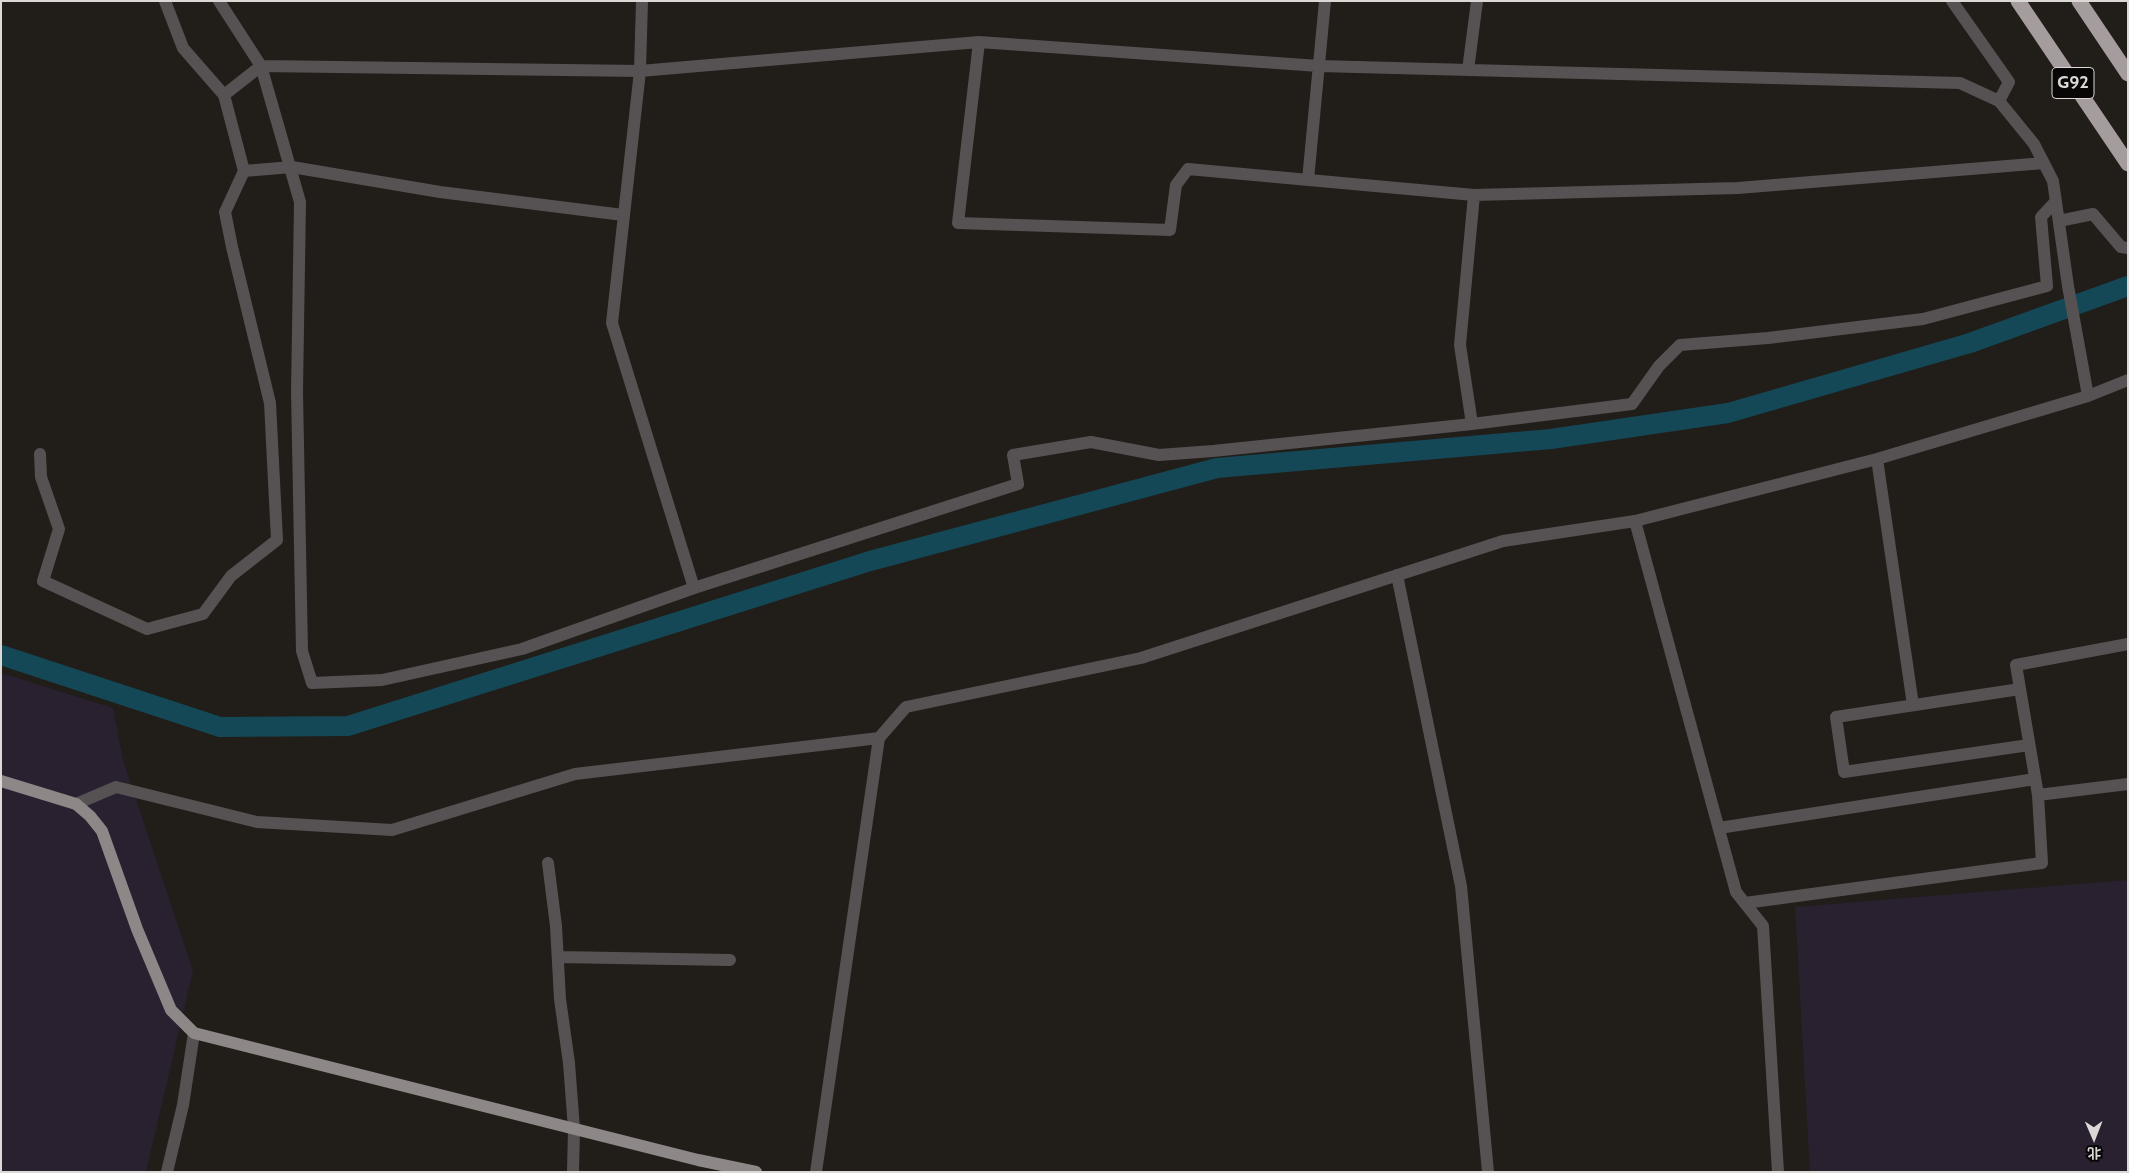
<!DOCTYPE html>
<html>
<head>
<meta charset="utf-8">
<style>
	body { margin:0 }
	#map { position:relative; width:2129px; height:1173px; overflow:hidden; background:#211d19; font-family:Cabin,"Noto Sans SC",sans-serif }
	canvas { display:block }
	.frame { position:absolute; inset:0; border:2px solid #dbd8d6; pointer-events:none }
	.north { position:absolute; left:2069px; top:1113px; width:50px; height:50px; -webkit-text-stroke:4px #090706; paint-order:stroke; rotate:179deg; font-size:14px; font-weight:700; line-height:20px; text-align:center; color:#dbd8d6 }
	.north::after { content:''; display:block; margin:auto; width:18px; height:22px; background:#dbd8d6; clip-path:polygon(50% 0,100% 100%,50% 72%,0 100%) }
</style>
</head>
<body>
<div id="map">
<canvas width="2129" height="1173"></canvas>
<div class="frame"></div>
<div class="north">北</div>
</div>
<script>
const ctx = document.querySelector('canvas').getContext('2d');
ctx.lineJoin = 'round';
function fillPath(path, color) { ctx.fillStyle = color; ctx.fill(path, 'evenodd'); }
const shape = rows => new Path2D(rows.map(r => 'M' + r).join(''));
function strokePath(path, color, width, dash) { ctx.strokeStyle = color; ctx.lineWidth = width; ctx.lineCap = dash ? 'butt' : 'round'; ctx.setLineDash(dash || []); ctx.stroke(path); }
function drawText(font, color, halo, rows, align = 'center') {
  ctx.font = font + ' Cabin,sans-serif'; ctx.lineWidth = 4.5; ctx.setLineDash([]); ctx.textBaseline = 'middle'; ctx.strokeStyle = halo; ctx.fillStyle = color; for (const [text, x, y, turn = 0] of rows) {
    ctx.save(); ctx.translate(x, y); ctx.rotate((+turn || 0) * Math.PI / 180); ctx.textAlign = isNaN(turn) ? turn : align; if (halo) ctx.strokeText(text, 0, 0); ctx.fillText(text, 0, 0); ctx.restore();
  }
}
fillPath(shape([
	[1,673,113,708,123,760,193,971,146,1172,1,1172],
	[2128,880,2128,1172,1810,1172,1795,907]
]), '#292130');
strokePath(shape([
	[1,655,220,727,348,726,870,561,1217,468,1551,439,1728,413,1970,343,2128,286]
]), '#144856', 20);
strokePath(shape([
	[219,1,261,66,300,202,297,392,302,651,312,683,382,680,522,649,694,588,1018,484,1013,455,1091,442,1159,455,1213,451,1472,424,1632,404,1659,366,1680,345,1768,338,1923,319,2047,286,2041,217,2056,201],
	[642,1,640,71,612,323,694,588],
	[1952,1,2009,82,1999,101],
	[979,42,958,223,1170,230,1176,185,1188,169,1474,195,1738,188,2044,163],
	[1468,70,1477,1],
	[224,95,261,66,640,71,979,42,1319,66,1960,83,1999,101,2034,144,2053,181,2068,286,2088,396],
	[244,171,292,167,440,192,623,215],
	[1308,180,1325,1],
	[2059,221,2093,214,2121,247,2128,248],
	[1472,424,1460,345,1474,195],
	[40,454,41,477,59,529,43,581,147,629,203,614,231,576,277,540,270,403,232,247,225,212,244,171,224,95,183,48,165,1],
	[1877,459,1913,705],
	[1635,521,1736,892,1763,926,1778,1172],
	[1397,575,1461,886,1488,1172],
	[2020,689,1836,717,1844,772,2029,745],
	[2038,795,2128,784],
	[76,804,116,787,257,822,392,830,575,774,879,738],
	[1719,828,2035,779],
	[548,863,556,926,560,999,569,1063,574,1129,573,1172],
	[1745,903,2042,863,2038,795,2016,665,2128,644],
	[558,957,730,960],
	[167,1172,183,1105,194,1033],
	[816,1172,879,738,906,707,1141,658,1503,541,1635,521,1877,459,2088,396,2128,380]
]), '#565253', 12);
strokePath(shape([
	[1,781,76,804,90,816,102,831,137,929,171,1010,194,1033,698,1160,756,1172]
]), '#8e8788', 12);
strokePath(shape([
	[2018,1,2128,164],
	[2079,1,2128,74]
]), '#a49c9d', 15);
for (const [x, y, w] of [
	[2073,83,42]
]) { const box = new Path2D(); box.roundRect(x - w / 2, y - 15.5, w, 31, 4); ctx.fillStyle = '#090706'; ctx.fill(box); strokePath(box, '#dbd8d6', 1); }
drawText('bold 18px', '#dbd8d6', null, [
	["G92",2073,83]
]);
</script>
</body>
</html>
